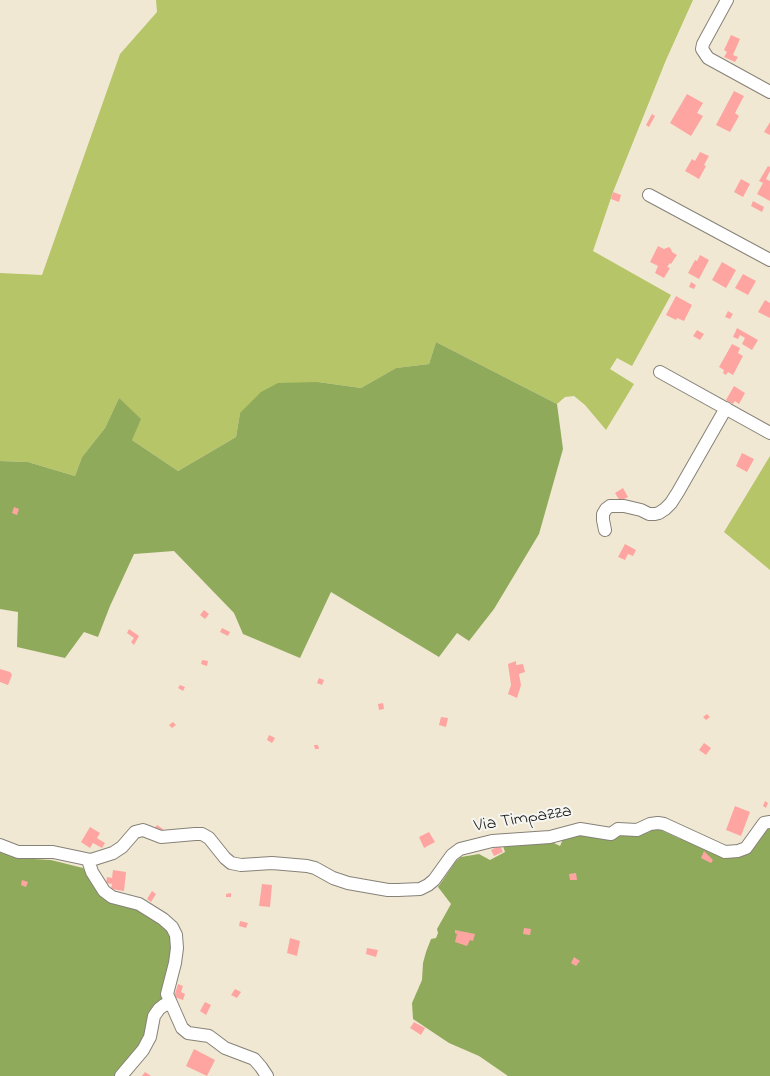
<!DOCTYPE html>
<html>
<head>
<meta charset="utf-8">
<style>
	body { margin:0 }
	canvas { display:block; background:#f1e8d3 }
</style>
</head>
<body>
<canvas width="770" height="1076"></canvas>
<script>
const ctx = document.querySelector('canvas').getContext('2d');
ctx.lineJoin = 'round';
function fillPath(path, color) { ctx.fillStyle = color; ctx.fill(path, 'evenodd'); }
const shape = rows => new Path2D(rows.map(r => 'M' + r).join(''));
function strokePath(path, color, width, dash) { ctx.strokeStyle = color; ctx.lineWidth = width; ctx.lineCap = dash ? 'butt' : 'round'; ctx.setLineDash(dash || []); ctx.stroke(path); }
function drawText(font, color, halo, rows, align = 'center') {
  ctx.font = font + ' "Indie Flower",sans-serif'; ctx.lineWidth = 4; ctx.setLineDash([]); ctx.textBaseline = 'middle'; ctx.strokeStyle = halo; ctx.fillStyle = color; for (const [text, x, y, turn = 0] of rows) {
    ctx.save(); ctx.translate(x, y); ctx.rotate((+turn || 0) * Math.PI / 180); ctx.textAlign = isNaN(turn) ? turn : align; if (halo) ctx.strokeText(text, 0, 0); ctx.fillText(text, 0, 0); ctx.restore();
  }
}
fillPath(shape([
	[156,0,693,0,666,60,613,192,593,251,671,295,632,366,617,358,610,369,634,384,606,430,585,405,574,396,565,397,557,404,436,342,429,364,396,368,361,388,318,382,240,413,236,437,178,471,132,440,119,398,105,428,82,457,75,476,28,462,0,461,0,273,42,275,120,54,157,12],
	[770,456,770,570,724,532]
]), '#b5c568');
fillPath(shape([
	[436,342,557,404,563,449,539,534,494,609,469,641,457,633,439,657,331,592,300,658,243,634,234,613,174,551,134,554,110,606,98,637,84,632,65,658,17,647,18,612,0,609,0,461,28,462,75,476,82,457,105,428,119,398,141,419,132,440,178,471,236,437,240,413,261,392,278,383,318,382,361,388,396,368,429,364],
	[653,828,661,830,678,838,694,842,726,858,741,856,765,829,770,828,770,1076,508,1076,479,1056,449,1043,413,1019,412,1003,422,980,423,963,426,952,431,939,436,938,438,933,437,929,451,904,438,887,456,861,461,857,479,854,490,860,505,852,502,843,550,841,560,846,563,839,578,833],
	[0,852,17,858,51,860,83,868,105,899,138,909,168,929,171,939,172,963,163,1000,144,1041,117,1076,0,1076]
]), '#90aa5c');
fillPath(shape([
	[731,35,740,39,733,55,738,57,735,62,724,57,727,52,724,50],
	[734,91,744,96,735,113,739,116,730,132,716,125],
	[687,94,703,103,697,113,703,116,691,136,670,123],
	[652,114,655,116,649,127,646,125],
	[770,122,770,135,764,132],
	[700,152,709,156,704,165,706,166,699,179,685,171,692,159,695,161],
	[768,166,770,167,770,171,766,179,770,181,770,201,757,194,763,183,759,181],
	[741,179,750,184,743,197,734,192],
	[613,192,621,195,619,202,611,199],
	[753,201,764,207,762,212,751,206],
	[658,246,664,249,669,247,671,249,672,252,677,255,671,264,670,263,667,267,670,268,664,278,655,273,658,266,650,262],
	[700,255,709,260,699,279,688,273,695,260,697,261],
	[722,262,736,270,726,288,712,280],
	[743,274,756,281,748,295,735,288],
	[691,282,696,285,694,289,689,287],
	[676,296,692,305,684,321,677,318,676,320,666,315],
	[765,300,770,303,770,318,758,312],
	[728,311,733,314,730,319,725,317],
	[737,328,758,340,752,350,742,344,745,338,740,335,738,339,733,337],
	[697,330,704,334,700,340,693,336],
	[732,344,740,348,738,353,743,356,733,375,728,372,726,375,723,373,724,370,719,367],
	[734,386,745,393,739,404,735,401,733,404,726,400],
	[742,453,754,459,747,472,736,466],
	[623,488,628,497,620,501,615,493],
	[14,507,19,509,17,515,12,513],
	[625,544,636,550,633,556,628,554,625,560,618,557],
	[204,610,209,614,205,619,200,615],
	[222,628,230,632,228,636,220,632],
	[129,629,139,636,134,645,131,642,134,638,127,633],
	[202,660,208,661,207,666,201,664],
	[516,661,516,665,523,664,525,672,519,674,521,685,517,698,508,694,511,685,508,664],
	[0,669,10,672,12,675,8,685,0,682],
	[319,678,324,680,322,685,317,683],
	[180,685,185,687,183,691,178,688],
	[383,703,384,709,379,710,378,704],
	[707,714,710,717,706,720,703,717],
	[441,717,448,718,446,727,439,725],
	[173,722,176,725,172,728,169,725],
	[269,735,275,738,272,743,267,740],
	[704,743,711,748,706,755,699,750],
	[314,745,318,745,319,749,315,749],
	[765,801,768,803,766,808,763,806],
	[735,806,750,812,741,836,726,830],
	[157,825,163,829,160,833,154,829],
	[90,827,100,833,97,838,105,843,102,848,93,843,90,848,81,842],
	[429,832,435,842,424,848,419,837],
	[500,845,503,852,494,856,491,850],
	[704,851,713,860,711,863,701,858],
	[113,870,126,872,124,891,111,889,112,884,106,883,107,877,112,878],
	[576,873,577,880,570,880,569,874],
	[22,880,28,882,26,887,21,885],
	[262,884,272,885,270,907,259,906],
	[152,891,156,894,151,902,147,899],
	[231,893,231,897,226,897,226,894],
	[240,921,248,923,246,928,239,926],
	[524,928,531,929,530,935,523,934],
	[455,930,475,934,473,941,470,940,467,946,455,942,457,934,455,933],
	[290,938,300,941,297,956,287,953],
	[367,948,378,950,376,957,366,954],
	[574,957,580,961,576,966,571,963],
	[178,984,183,986,181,992,185,994,183,1000,174,997],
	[235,989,241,992,237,998,231,995],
	[205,1002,211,1005,206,1015,200,1011],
	[414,1022,425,1028,421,1035,410,1028],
	[194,1049,215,1060,207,1076,186,1066],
	[145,1072,151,1076,142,1076]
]), '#fea5a2');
const minor = shape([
	[727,0,703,44,702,49,708,58,770,92],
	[649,195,770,260],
	[660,372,770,433],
	[605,530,603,520,603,514,606,509,610,506,624,506,641,510,649,514,655,514,659,513,665,509,671,503,678,492,726,408],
	[0,845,18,852,53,852,91,860,113,853,122,847,135,832,143,830,161,837,195,834,202,834,209,838,225,858,231,863,241,865,272,863,307,866,315,868,333,878,348,883,388,890,398,890,420,889,428,885,434,880,452,855,460,849,492,841,550,837,580,829,611,834,618,829,637,830,650,824,658,823,664,824,725,852,738,851,746,848,764,823,770,822],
	[88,860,92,872,104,891,112,897,139,904,163,919,172,927,176,935,177,948,175,963,167,994,182,1028,188,1033,209,1036,225,1048,254,1059,261,1067,267,1076],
	[121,1076,143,1050,150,1037,154,1016,159,1009,164,1005,170,1004]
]);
strokePath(minor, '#868278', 14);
strokePath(minor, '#fff', 12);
drawText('18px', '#1c1c1c', '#f6f6f2', [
	["Via Timpazza",523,820,-9]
]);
</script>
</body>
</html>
